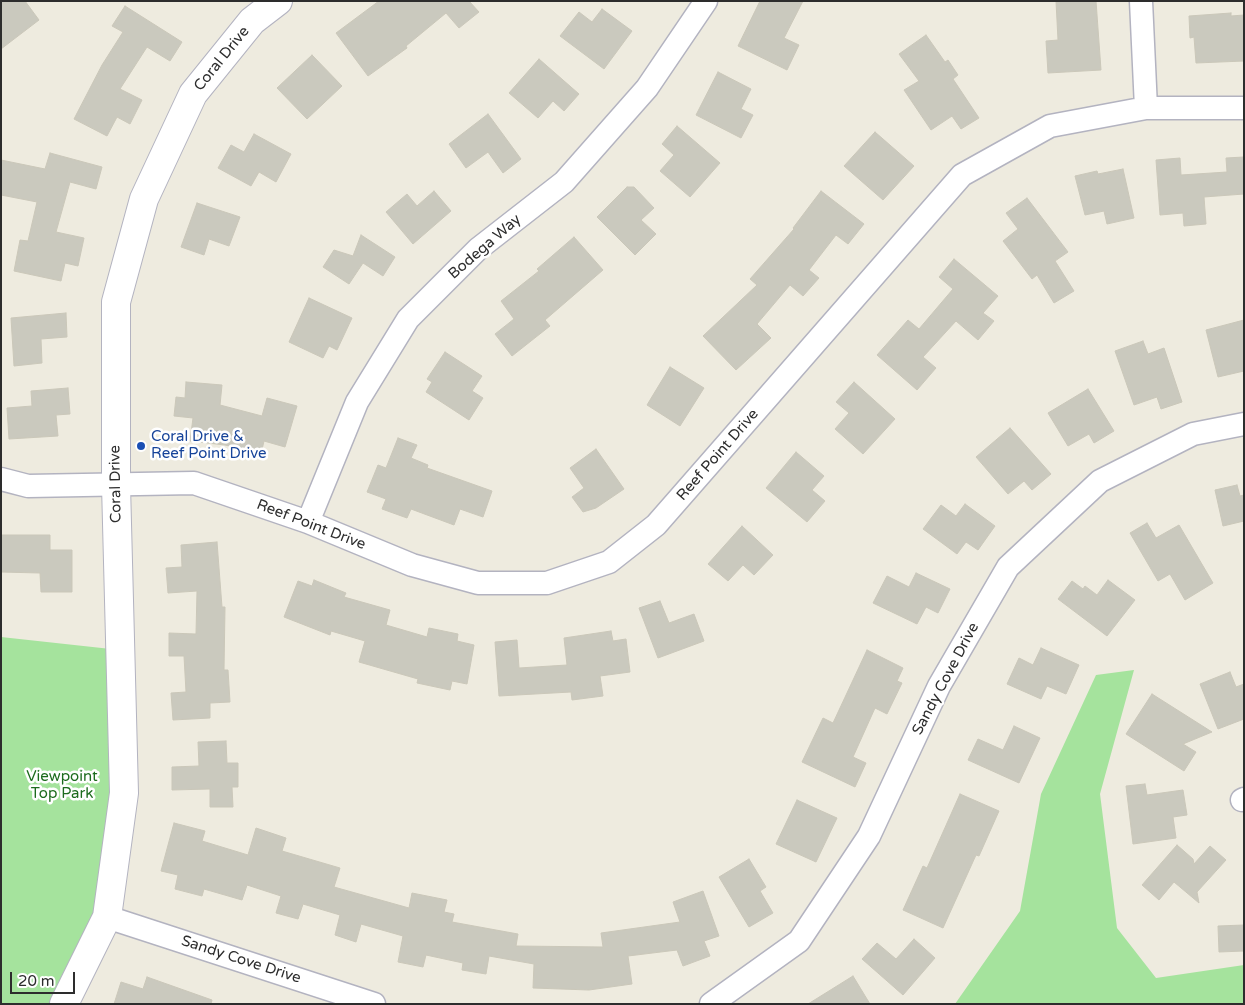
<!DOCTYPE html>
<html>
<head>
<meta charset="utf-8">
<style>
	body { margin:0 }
	#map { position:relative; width:1245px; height:1005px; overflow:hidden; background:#eeebdf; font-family:"Varela Round",sans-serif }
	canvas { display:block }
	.frame { position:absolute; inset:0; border:2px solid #2d2d2d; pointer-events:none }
	.scale { position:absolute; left:10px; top:972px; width:65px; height:22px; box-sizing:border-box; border:2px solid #2d2d2d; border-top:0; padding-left:6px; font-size:15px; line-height:18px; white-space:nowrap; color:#2d2d2d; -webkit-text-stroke:4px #fff; paint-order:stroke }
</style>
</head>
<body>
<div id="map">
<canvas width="1245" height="1005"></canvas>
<div class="frame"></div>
<div class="scale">20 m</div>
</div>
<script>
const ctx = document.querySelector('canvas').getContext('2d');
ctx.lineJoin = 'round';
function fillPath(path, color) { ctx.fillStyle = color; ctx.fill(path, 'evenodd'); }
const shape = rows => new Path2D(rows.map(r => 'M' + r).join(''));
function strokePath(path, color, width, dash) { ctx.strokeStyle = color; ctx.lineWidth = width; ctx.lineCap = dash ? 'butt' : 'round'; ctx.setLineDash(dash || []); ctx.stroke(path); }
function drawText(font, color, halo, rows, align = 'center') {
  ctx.font = font + ' "Varela Round",sans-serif'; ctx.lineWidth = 5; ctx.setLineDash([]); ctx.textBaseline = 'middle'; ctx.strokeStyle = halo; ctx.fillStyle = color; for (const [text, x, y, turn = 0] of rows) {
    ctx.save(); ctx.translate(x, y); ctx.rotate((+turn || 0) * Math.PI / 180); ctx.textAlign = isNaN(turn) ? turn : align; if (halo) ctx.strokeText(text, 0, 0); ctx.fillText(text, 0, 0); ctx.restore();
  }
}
fillPath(shape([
	[1,637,120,650,107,917,64,1004,1,1004],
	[1134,670,1100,794,1117,928,1156,978,1244,965,1244,1004,955,1004,1020,911,1041,794,1096,675]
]), '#a5e39d');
const building = shape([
	[1,1,25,1,39,20,1,49,1,1],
	[379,1,469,1,479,12,459,28,446,13,406,46,407,48,368,76,336,33,379,1],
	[760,1,803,1,784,38,799,45,787,70,738,46,760,1],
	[1056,1,1096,1,1101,70,1048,73,1046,41,1058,40,1056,1],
	[125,6,182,42,170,61,147,47,120,89,142,100,130,124,117,117,107,136,74,119,102,65,123,32,112,26,125,6],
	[602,9,632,31,604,69,560,36,579,12,592,22,602,9],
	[1231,13,1231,16,1244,15,1244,61,1196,63,1194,37,1190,38,1189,16,1231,13],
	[926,35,945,62,948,60,958,75,953,79,979,118,961,129,952,116,931,130,904,90,919,81,899,54,926,35],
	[312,55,342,86,307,119,277,88,312,55],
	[539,59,579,94,564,111,553,101,538,118,509,93,539,59],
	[718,72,751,89,741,109,753,115,741,138,696,115,718,72],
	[488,114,521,159,503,173,488,152,466,168,449,144,488,114],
	[677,126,720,163,690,197,660,171,674,155,662,144,677,126],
	[875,132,914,166,883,200,844,166,875,132],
	[254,134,291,154,276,182,259,172,251,186,218,168,231,145,244,152,254,134],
	[50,153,102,167,96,189,70,182,56,232,84,238,78,266,65,263,61,281,14,271,20,240,28,241,37,202,1,195,1,160,45,169,50,153],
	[1244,157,1244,194,1204,197,1206,224,1184,226,1183,213,1160,215,1156,160,1180,158,1181,175,1227,172,1226,158,1244,157],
	[1123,169,1134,218,1107,224,1104,211,1085,215,1075,176,1097,171,1098,174,1123,169],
	[627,187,634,187,654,208,641,220,656,234,635,255,597,217,627,187],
	[434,191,451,211,413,244,386,212,407,194,417,206,434,191],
	[821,191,864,224,848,244,836,235,809,270,819,278,803,296,790,285,757,324,771,338,736,370,703,336,757,285,750,279,794,229,793,228,821,191],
	[1027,198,1068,252,1055,261,1074,291,1054,303,1037,275,1032,279,1003,241,1018,229,1006,213,1027,198],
	[197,203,240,217,229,246,209,239,204,255,181,247,197,203],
	[361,235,395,257,383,276,363,263,349,284,323,267,334,250,353,256,361,235],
	[574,237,603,270,545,320,550,326,512,356,495,334,514,319,501,301,539,271,537,269,574,237],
	[954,259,998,296,983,313,994,321,978,340,956,321,923,357,936,368,917,390,877,355,908,320,919,329,953,289,939,277,954,259],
	[309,298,352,318,337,350,329,346,323,358,289,342,309,298],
	[66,313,67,337,41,339,42,363,14,366,11,318,66,313],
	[1244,320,1244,371,1218,377,1206,330,1244,320],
	[1143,341,1148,354,1164,348,1182,402,1161,409,1157,397,1134,405,1115,351,1143,341],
	[445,352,482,376,472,391,483,398,469,420,426,392,432,382,427,379,445,352],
	[670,367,704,388,680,426,647,405,670,367],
	[186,382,222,385,220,405,262,416,267,398,297,406,285,447,264,441,261,454,225,445,190,441,193,418,174,416,176,397,185,398,186,382],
	[854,382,895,419,863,454,835,429,849,413,836,402,854,382],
	[68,388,70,414,56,415,58,436,9,439,7,408,32,406,31,391,68,388],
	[1088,389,1114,431,1094,443,1089,434,1068,446,1048,413,1088,389],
	[1010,428,1051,474,1032,490,1024,481,1008,494,976,457,1010,428],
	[398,438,417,445,411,458,428,465,427,468,492,491,483,517,460,509,454,525,411,509,407,518,382,509,386,499,367,492,378,465,386,468,398,438],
	[596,449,624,489,596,508,583,512,572,497,584,488,570,468,596,449],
	[796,452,824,476,812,490,825,501,807,522,766,488,796,452],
	[1237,485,1240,496,1244,495,1244,521,1223,526,1215,490,1237,485],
	[965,504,995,526,978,550,966,542,957,554,923,529,941,505,956,516,965,504],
	[1147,523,1156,538,1179,525,1213,583,1185,600,1170,574,1158,581,1130,533,1147,523],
	[742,526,773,555,754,575,743,565,728,581,708,564,742,526],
	[1,535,50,535,50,550,72,550,72,592,41,592,40,573,1,572,1,535],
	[217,542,222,607,225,607,224,670,228,670,230,702,210,703,210,718,173,720,171,693,186,692,184,656,169,656,169,633,196,634,197,591,168,593,166,568,182,567,181,545,217,542],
	[916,573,950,589,938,613,926,607,917,624,873,603,887,576,909,587,916,573],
	[314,580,346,593,344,597,390,610,386,625,427,637,429,628,458,634,457,641,474,645,467,684,452,681,450,690,417,683,418,679,359,662,365,641,331,631,330,635,284,617,298,581,312,586,314,580],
	[1108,580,1135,600,1107,636,1058,599,1072,581,1083,589,1085,586,1097,595,1108,580],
	[660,601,669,623,694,614,704,641,658,658,639,608,660,601],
	[611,631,613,641,626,639,630,672,600,676,603,696,572,700,571,692,499,696,495,642,517,640,519,668,567,665,564,638,611,631],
	[1041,648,1079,665,1066,694,1047,686,1041,699,1007,684,1019,658,1033,665,1041,648],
	[867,650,903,668,897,681,902,683,887,714,875,708,853,757,866,763,855,787,802,762,823,718,833,723,867,650],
	[1230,672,1236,687,1244,684,1244,719,1218,729,1200,684,1230,672],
	[1152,694,1212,732,1183,744,1196,752,1184,771,1126,734,1152,694],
	[1014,726,1040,738,1019,783,968,760,978,739,1003,750,1014,726],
	[226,741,227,763,238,763,238,787,232,787,233,807,210,807,210,789,172,790,172,767,199,766,198,742,226,741],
	[1145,784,1147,795,1183,790,1187,815,1173,817,1176,838,1133,844,1126,786,1145,784],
	[960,794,999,811,979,856,976,855,943,928,903,910,923,866,927,868,960,794],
	[797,800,837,818,816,862,776,844,797,800],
	[174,823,205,831,202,841,248,855,256,828,286,838,282,851,340,868,334,887,409,908,412,893,447,900,444,912,454,914,452,922,518,934,516,946,603,947,601,933,680,922,673,902,703,891,719,936,704,941,710,956,683,966,677,950,628,956,632,984,589,990,533,988,534,964,489,956,486,974,462,970,463,963,426,955,423,967,398,962,403,936,361,924,356,942,335,935,340,915,303,904,298,919,276,913,281,896,247,885,242,900,204,889,202,896,175,889,178,875,161,871,174,823],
	[1177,845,1193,859,1194,864,1210,846,1226,860,1197,892,1199,903,1174,882,1159,900,1142,885,1177,845],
	[749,859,766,887,760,891,773,913,749,927,719,877,749,859],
	[1244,925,1244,951,1219,952,1218,926,1244,925],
	[914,939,935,958,903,995,862,959,877,943,896,959,914,939],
	[853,976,870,1004,808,1004,853,976],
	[147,977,212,1000,211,1004,114,1004,121,982,143,989,147,977]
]);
fillPath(building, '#cac9be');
strokePath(building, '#cac7b9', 1);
const street = shape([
	[1141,1,1146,108],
	[1,479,28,486,194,483,308,522,412,565,478,583,547,583,609,562,656,525,962,175,1050,126,1146,108,1244,108],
	[308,522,357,402,408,319,478,249,564,182,647,88,706,1],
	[1242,800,1244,799],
	[107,917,374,1004],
	[711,1004,799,941,869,836,939,686,1008,567,1100,481,1193,434,1244,424]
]);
const secondary = shape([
	[64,1004,107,917,124,793,116,485,116,302,144,199,193,94,252,21,278,1]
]);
strokePath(street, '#b3b3c0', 25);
strokePath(secondary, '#b3b3c0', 30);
strokePath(street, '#fff', 22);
strokePath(secondary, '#fff', 28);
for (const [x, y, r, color] of [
	[141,446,5,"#1a4fb4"]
]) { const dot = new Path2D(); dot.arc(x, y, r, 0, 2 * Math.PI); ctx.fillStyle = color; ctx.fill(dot); strokePath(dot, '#fff', 2); }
drawText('15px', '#2d2d2d', '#fff', [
	["Coral Drive",222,59,-51],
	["Bodega Way",485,247,-41],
	["Reef Point Drive",718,455,-49],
	["Coral Drive",116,484,-91],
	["Reef Point Drive",311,525,21],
	["Sandy Cove Drive",946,679,-62],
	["Sandy Cove Drive",241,960,18]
]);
drawText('15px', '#164399', '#fff', [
	["Coral Drive &",151,437],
	["Reef Point Drive",151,454]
], 'left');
drawText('15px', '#1c6b1d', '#fff', [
	["Viewpoint",62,777],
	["Top Park",62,794]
]);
</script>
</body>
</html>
